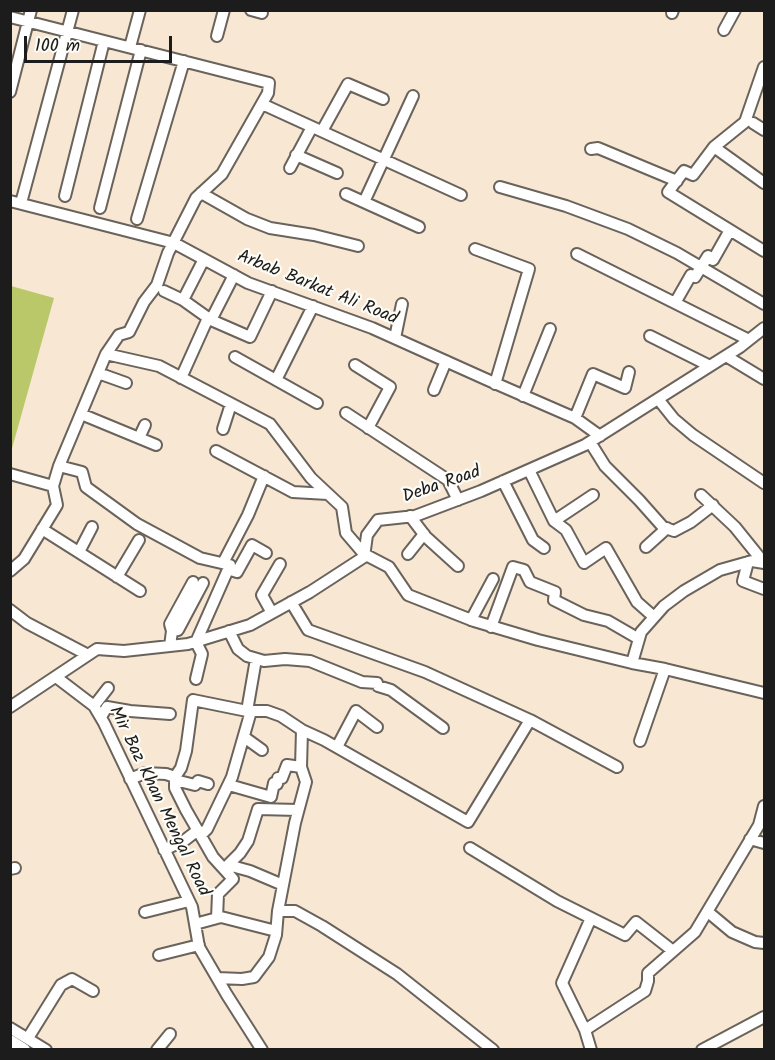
<!DOCTYPE html>
<html>
<head>
<meta charset="utf-8">
<style>
	body { margin:0 }
	#map { position:relative; width:775px; height:1060px; overflow:hidden; background:#f7e7d3; font-family:Kalam,sans-serif }
	canvas { display:block }
	.frame { position:absolute; inset:0; border:12px solid #1c1c1c; pointer-events:none }
	.scale { position:absolute; left:24px; top:36px; width:148px; height:27px; box-sizing:border-box; border:3px solid #1c1c1c; border-top:0; padding-left:8px; font-size:18px; line-height:21px; white-space:nowrap; color:#1c1c1c; -webkit-text-stroke:4px #fdfcf7; paint-order:stroke }
</style>
</head>
<body>
<div id="map">
<canvas width="775" height="1060"></canvas>
<div class="frame"></div>
<div class="scale">100 m</div>
</div>
<script>
const ctx = document.querySelector('canvas').getContext('2d');
ctx.lineJoin = 'round';
function fillPath(path, color) { ctx.fillStyle = color; ctx.fill(path, 'evenodd'); }
const shape = rows => new Path2D(rows.map(r => 'M' + r).join(''));
function strokePath(path, color, width, dash) { ctx.strokeStyle = color; ctx.lineWidth = width; ctx.lineCap = dash ? 'butt' : 'round'; ctx.setLineDash(dash || []); ctx.stroke(path); }
function drawText(font, color, halo, rows, align = 'center') {
  ctx.font = font + ' Kalam,sans-serif'; ctx.lineWidth = 4.5; ctx.setLineDash([]); ctx.textBaseline = 'middle'; ctx.strokeStyle = halo; ctx.fillStyle = color; for (const [text, x, y, turn = 0] of rows) {
    ctx.save(); ctx.translate(x, y); ctx.rotate((+turn || 0) * Math.PI / 180); ctx.textAlign = isNaN(turn) ? turn : align; if (halo) ctx.strokeText(text, 0, 0); ctx.fillText(text, 0, 0); ctx.restore();
  }
}
fillPath(shape([
	[11,286,54,298,11,452,10,286]
]), '#bbc86a');
const minor = shape([
	[251,10,262,13],
	[672,13,673,10],
	[10,17,269,83,268,93,222,174,196,198,168,253,157,285,144,302,129,332,119,335,106,354],
	[724,30,735,10],
	[217,36,224,10],
	[130,47,140,10],
	[764,67,745,122,714,147,693,175,684,171,668,192,764,251],
	[10,92,31,10],
	[262,104,461,195],
	[753,123,764,130],
	[322,131,348,84,383,99],
	[714,147,764,183],
	[591,149,598,148,677,181],
	[296,155,337,173],
	[290,168,312,127],
	[500,187,566,206,628,229,677,253,764,304],
	[201,193,247,219,270,228,314,235,358,246],
	[346,194,419,227],
	[65,196,104,41],
	[10,201,174,243,248,283,372,328,490,381,575,418,600,436],
	[364,202,413,96],
	[21,203,73,10],
	[100,208,141,50],
	[137,219,184,61],
	[475,249,529,269,495,384],
	[577,254,749,340],
	[164,291,183,300,211,320,250,337,272,291],
	[183,300,204,259],
	[675,303,691,275,695,277,708,256,713,260,730,230],
	[211,320,234,275],
	[650,336,710,366],
	[395,338,402,304],
	[726,356,764,379],
	[235,357,317,403],
	[355,365,390,387,368,428],
	[98,373,126,383],
	[181,378,208,318],
	[276,380,313,306],
	[434,390,446,361],
	[523,396,550,329],
	[658,399,674,419,693,435,764,483],
	[346,413,448,480,458,500],
	[81,414,156,445],
	[575,418,593,374,625,388,629,372],
	[223,429,231,404],
	[139,438,145,425],
	[590,442,605,466,639,500,663,527,674,531,691,522,713,505],
	[216,451,293,492,328,494],
	[59,466,82,472,86,487,137,524,200,558,230,565,196,642,202,654,196,679],
	[529,470,554,521,566,530,584,563,606,548,637,602,654,617],
	[10,474,53,486],
	[503,481,533,540,544,548],
	[701,495,735,527,764,563],
	[410,516,426,537,458,566],
	[554,521,593,495],
	[42,529,140,591],
	[646,547,667,528],
	[79,552,92,527],
	[408,554,424,534],
	[748,562,743,581,764,589],
	[223,563,248,515,264,476],
	[228,569,237,572,252,545,266,553],
	[10,571,24,559,57,505,53,486,59,466,106,354,159,366,270,424,311,478,342,507,346,533,364,554,389,567,408,595,474,621,538,640,632,663,665,669,764,693],
	[117,577,139,540],
	[291,602,308,630,425,672,530,720,617,767],
	[10,610,27,623,88,655],
	[272,613,262,595,280,564],
	[471,620,493,579],
	[491,627,513,567,524,570,530,582,555,592,554,600,584,615,608,621,639,639],
	[172,631,170,624,193,582],
	[229,631,238,649,247,656,264,661,285,659,310,661,362,682,377,683,378,686,391,690,443,728],
	[170,646,172,631,178,630,203,583],
	[632,663,641,632,664,606,684,591,720,570,752,561,764,563],
	[56,677,94,706,104,723,192,907,199,947,227,995,262,1050],
	[94,706,108,688],
	[10,707,97,649,124,651,188,644,250,625,310,592,364,557,367,535,378,520,415,516,481,491,585,445,740,347,764,328],
	[247,711,256,659],
	[101,717,107,707,130,711,170,714],
	[244,737,262,750],
	[640,741,665,669],
	[337,747,356,711,377,727],
	[130,779,145,773,166,774,175,777],
	[175,780,195,785,198,781,208,784],
	[229,785,271,797,274,783,277,784,278,778,282,778,287,765,301,767],
	[201,835,207,829,232,777,251,711],
	[750,839,764,843],
	[470,848,557,901,625,935,636,922,673,951],
	[164,850,185,840,198,830],
	[228,865,250,871,283,885],
	[10,869,15,868],
	[225,870,228,865,240,853,248,841,258,809,298,810],
	[278,911,295,911,322,926,397,974,493,1050],
	[145,912,189,901],
	[708,912,732,932,755,942,764,943],
	[217,918,218,894,233,879,213,857,186,810,175,788,175,777,181,768,186,751,193,700,247,711,267,711,281,716,302,730,324,740,468,822,530,720],
	[195,924,221,917,276,931],
	[159,955,199,945],
	[217,978,242,979,254,977,269,957,276,935,278,911,295,823,306,782,301,767,302,730],
	[10,1028,46,1050],
	[585,1030,645,991,648,981,648,973,695,932,759,825,764,806],
	[28,1038,61,985,72,979,93,991],
	[157,1050,170,1034],
	[591,1050,585,1030,562,983,591,918],
	[702,1050,764,1017]
]);
const major = shape([
	[10,1041,24,1050]
]);
strokePath(minor, '#69635c', 14);
strokePath(major, '#69635c', 15);
strokePath(minor, '#fff', 10);
strokePath(major, '#fff', 12);
drawText('18px', '#1c1c1c', '#fdfcf7', [
	["Arbab Barkat Ali Road",317,289,22],
	["Deba Road",442,486,-19],
	["Mir Baz Khan Mengal Road",158,802,64]
]);
</script>
</body>
</html>
